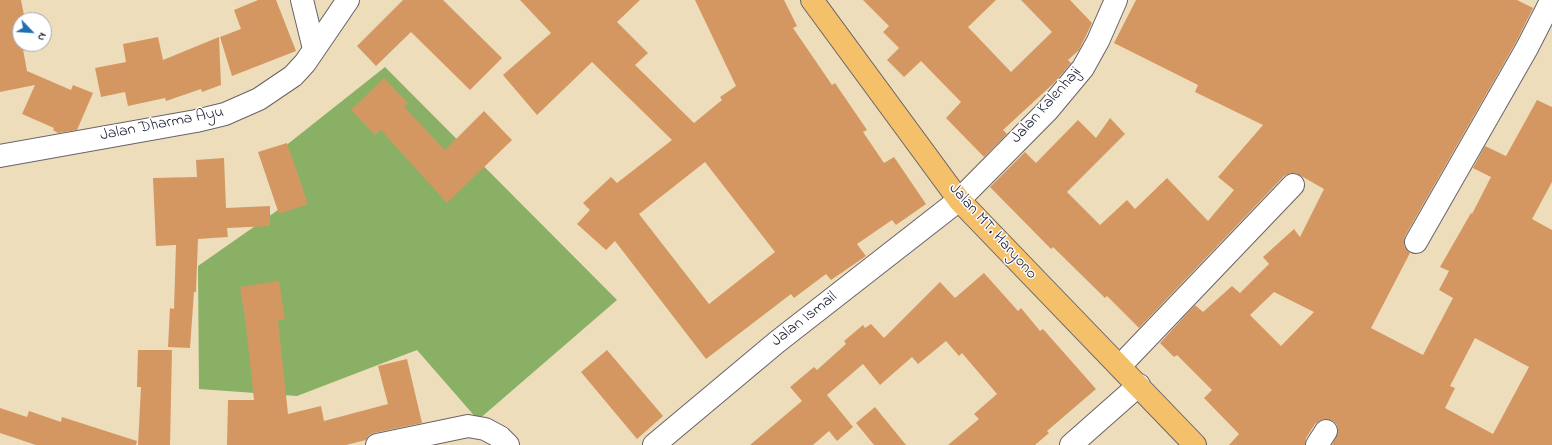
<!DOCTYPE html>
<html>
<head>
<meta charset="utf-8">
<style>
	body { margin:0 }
	#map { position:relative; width:1552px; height:445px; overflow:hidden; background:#edb; font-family:"Indie Flower",sans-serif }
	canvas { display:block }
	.north { position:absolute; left:12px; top:12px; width:40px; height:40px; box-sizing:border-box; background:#fff; border:1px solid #a7a7b1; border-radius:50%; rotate:115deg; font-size:11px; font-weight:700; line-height:16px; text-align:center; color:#22223b }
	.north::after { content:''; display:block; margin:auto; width:14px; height:18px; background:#1f6fb2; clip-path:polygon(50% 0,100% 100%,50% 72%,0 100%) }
</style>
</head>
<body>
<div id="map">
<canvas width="1552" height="445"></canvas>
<div class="north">N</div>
</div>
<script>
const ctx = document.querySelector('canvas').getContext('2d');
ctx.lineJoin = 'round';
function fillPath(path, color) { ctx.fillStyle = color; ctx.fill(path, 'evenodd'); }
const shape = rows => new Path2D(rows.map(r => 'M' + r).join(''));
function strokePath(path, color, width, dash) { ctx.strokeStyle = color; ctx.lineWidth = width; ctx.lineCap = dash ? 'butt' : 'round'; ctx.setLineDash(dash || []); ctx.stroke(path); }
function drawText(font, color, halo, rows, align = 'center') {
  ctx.font = font + ' "Indie Flower",sans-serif'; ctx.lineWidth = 3; ctx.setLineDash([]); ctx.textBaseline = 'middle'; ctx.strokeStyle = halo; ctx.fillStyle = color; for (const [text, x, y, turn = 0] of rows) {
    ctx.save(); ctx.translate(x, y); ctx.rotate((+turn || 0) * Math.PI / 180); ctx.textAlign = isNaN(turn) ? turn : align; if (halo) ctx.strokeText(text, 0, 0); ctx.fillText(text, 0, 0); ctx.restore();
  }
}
fillPath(shape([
	[385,67,617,300,478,420,417,350,297,396,199,389,198,266,288,203,284,147]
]), '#8ab066');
fillPath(shape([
	[0,0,21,0,25,20,17,20,20,44,22,44,27,71,71,90,73,85,93,93,77,130,58,133,53,130,54,128,22,114,35,85,0,92],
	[258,0,276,0,296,51,232,76,220,37,241,29,234,10],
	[403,0,443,0,502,58,470,90,411,32,376,66,357,46],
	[520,0,640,0,617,22,648,53,635,65,694,123,722,100,720,97,736,86,695,0,784,0,797,26,793,28,832,85,835,83,867,130,863,132,884,163,894,157,926,204,896,225,892,220,857,244,866,256,831,280,826,274,794,298,791,294,706,359,615,241,606,250,577,224,590,210,583,203,611,177,617,183,672,140,592,62,537,115,503,75,551,33],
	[705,162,775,252,709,304,639,214],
	[863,0,996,0,968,27,1011,72,1052,32,1021,0,1070,0,1092,23,1079,50,1068,60,1071,63,1054,83,1003,130,1007,134,984,157,946,118,961,102,921,61,904,77,887,60,899,48,883,32,889,26],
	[1136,0,1517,0,1533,8,1516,42,1405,236,1404,242,1405,248,1410,253,1371,328,1423,355,1453,298,1439,290,1449,271,1440,267,1471,213,1472,214,1491,177,1473,168,1485,146,1506,156,1537,100,1552,107,1552,182,1532,219,1552,230,1552,445,1332,445,1338,431,1337,425,1333,421,1326,419,1320,420,1315,424,1306,438,1305,445,1229,445,1239,434,1204,398,1212,390,1177,355,1174,357,1160,343,1195,305,1203,312,1232,286,1240,293,1269,264,1263,257,1294,229,1300,237,1324,189,1296,173,1290,173,1284,176,1139,328,1107,296,1105,298,1053,247,1051,249,990,187,1025,152,1036,163,1078,120,1096,138,1110,118,1125,134,1067,192,1100,225,1127,200,1135,209,1167,178,1208,221,1234,190,1218,177,1263,125,1195,92,1198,85,1114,43],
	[1274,292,1314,312,1281,346,1250,315],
	[1475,338,1529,367,1493,434,1445,408,1455,388,1450,386],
	[158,37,163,60,219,37,221,85,202,92,201,89,166,101,165,98,128,106,125,92,101,97,95,68,126,62,123,44],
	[384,78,408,103,404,107,445,150,484,111,512,140,447,203,381,130,375,135,351,110],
	[287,143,308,204,279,214,258,152],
	[224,158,226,208,270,206,270,226,227,228,228,237,198,239,196,292,194,292,190,348,168,347,170,308,174,309,176,245,156,246,153,178,197,177,196,160],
	[984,273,1018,311,1021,308,1040,331,1043,329,1096,389,1047,431,1049,433,1035,445,948,445,979,419,974,414,997,394,962,353,959,356,946,341,918,364,912,357,880,385,863,364,827,395,853,427,837,441,829,431,813,445,750,445,802,401,790,387,814,367,817,370,846,344,844,341,863,325,865,328,871,324,884,338,940,282,955,298],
	[279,281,285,319,278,320,288,414,321,406,324,421,388,404,378,366,407,359,422,423,374,433,369,435,366,440,346,445,227,445,228,400,254,400,246,325,240,287],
	[138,350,172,350,170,445,138,445,141,387,137,387],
	[607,350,663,416,637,439,581,372],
	[875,407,906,445,874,445,856,423],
	[0,408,27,417,29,411,61,422,62,417,137,441,136,445,36,445,0,433]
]), '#d49762');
const minor = shape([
	[302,0,314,49],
	[0,156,196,121,225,114,259,99,293,76,305,63,348,0],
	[1416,242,1527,48,1550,3],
	[1120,366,1293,185],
	[377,445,468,426,485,429,500,437,508,445],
	[654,445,777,342,959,200,1048,110,1083,68,1098,41,1116,0],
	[1071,445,1139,385],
	[1317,445,1326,431]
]);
const major = shape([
	[812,0,959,200,1195,445]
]);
strokePath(minor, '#696368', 24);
strokePath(major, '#696368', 24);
strokePath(minor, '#fff', 22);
strokePath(major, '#f4c16a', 22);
drawText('16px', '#22223b', '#fff', [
	["Jalan Kalenhaji",1047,106,-48],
	["Jalan Dharma Ayu",162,125,-11],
	["Jalan MT. Haryono",992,232,48],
	["Jalan Ismail",805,320,-38]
]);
</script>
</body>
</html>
